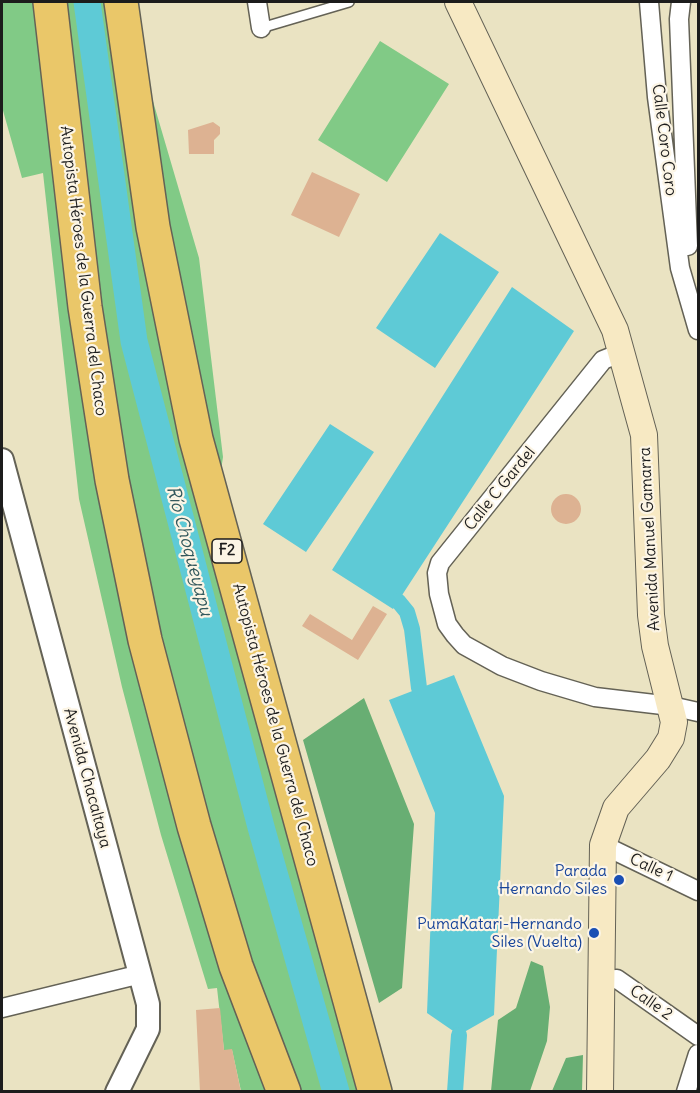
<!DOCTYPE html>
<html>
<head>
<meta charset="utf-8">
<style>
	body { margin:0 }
	#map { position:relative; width:700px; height:1093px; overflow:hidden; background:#eae3c2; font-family:Delius,sans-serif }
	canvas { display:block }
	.frame { position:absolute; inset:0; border:3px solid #1c1c1c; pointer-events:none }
</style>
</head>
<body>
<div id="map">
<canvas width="700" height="1093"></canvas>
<div class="frame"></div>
</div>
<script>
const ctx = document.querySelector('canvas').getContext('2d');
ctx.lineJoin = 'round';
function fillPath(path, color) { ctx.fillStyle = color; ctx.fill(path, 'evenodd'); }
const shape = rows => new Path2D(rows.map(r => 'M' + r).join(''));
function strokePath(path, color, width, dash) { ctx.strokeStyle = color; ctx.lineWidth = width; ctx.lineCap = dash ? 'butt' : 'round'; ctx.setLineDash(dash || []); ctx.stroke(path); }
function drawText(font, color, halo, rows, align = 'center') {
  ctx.font = font + ' Delius,sans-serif'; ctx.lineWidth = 4.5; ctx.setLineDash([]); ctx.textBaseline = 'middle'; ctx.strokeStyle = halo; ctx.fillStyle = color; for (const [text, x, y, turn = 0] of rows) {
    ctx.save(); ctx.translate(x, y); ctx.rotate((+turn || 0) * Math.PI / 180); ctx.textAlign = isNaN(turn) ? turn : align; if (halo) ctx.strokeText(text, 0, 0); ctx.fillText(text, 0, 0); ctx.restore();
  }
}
fillPath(shape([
	[2,2,37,2,99,503,145,709,202,903,265,1091,241,1091,232,1050,224,1050,217,988,208,989,161,835,122,687,79,499,43,173,22,178,2,107],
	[64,2,76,2,124,345,179,559,326,1091,295,1091,278,1047,205,820,156,634,125,483],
	[97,2,109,2,362,1091,344,1091,145,341],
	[380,41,449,84,387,182,318,140],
	[145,74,199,258,223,457,220,477,186,321]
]), '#81ca86');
fillPath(shape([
	[364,698,414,824,402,988,379,1003,303,740],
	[531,961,543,966,550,1007,547,1041,530,1091,491,1091,498,1020,516,1008],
	[583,1055,582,1091,552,1091,566,1058]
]), '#68ae73');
fillPath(shape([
	[440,233,499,272,435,368,376,328],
	[512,287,574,331,393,609,332,570],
	[330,424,374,452,306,552,263,524],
	[454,675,504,796,494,1015,459,1035,427,1013,435,813,389,700]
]), '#5ecad6');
strokePath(shape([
	[398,601,407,612,412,629,419,688],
	[455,1092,459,1035]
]), '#5ecad6', 16);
strokePath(shape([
	[87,2,134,341,261,827,336,1092]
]), '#5ecad6', 27);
fillPath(shape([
	[213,122,220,127,220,134,214,140,214,154,189,154,188,130],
	[312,172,360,194,339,237,291,215],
	'551 509a15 15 0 1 1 30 0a15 15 0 1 1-30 0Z',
	[373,606,387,614,358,660,302,626,310,614,352,640],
	[220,1008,224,1050,232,1049,241,1092,200,1092,196,1010]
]), '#ddb292');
const service = shape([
	[261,28,349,2]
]);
const minor = shape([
	[257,2,261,28],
	[649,2,657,97,680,268,698,330],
	[681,2,679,19,688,246],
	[623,352,603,360,440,563,437,573,439,594,447,624,455,635,464,645,502,666,541,681,595,697,671,706,698,712],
	[603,845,698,891],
	[602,980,617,979,698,1036],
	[2,1008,141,974],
	[686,1092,698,1054]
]);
const tertiary = shape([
	[2,460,148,1004,148,1029,117,1092]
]);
const secondary = shape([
	[458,2,615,330,644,435,651,615,655,646,674,722,671,738,658,759,616,808,603,845,600,1092]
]);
const motorway = shape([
	[50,2,85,307,112,480,145,640,194,826,236,966,284,1092],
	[121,2,153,227,196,439,375,1092]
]);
strokePath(service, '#646256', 12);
strokePath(minor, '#646256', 21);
strokePath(tertiary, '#646256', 26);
strokePath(secondary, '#646256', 28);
strokePath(motorway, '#646256', 36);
strokePath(service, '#fff', 9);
strokePath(minor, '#fff', 18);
strokePath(tertiary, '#fff', 22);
strokePath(secondary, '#f7e9c3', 26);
strokePath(motorway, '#eac769', 33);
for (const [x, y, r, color] of [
	[619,880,6,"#1a4fb4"],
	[594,933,6,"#1a4fb4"]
]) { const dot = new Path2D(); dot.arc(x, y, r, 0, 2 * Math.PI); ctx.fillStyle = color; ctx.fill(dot); strokePath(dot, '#fcf5e5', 2); }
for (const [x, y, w] of [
	[227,551,30]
]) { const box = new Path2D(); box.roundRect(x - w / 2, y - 12, w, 24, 4.5); ctx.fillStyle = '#fcf5e5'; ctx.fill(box); strokePath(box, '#1c1c1c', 1.5); }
drawText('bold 15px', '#1c1c1c', null, [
	["F2",227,551]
]);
drawText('16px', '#1c1c1c', '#fcf5e5', [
	["Calle Coro Coro",664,140,83],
	["Autopista Héroes de la Guerra del Chaco",83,271,83],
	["Calle C Gardel",500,489,-51],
	["Avenida Manuel Gamarra",650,539,-93],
	["Autopista Héroes de la Guerra del Chaco",275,725,75],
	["Avenida Chacaltaya",87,778,75],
	["Calle 1",651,868,25],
	["Calle 2",651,1003,35]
]);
drawText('16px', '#164399', '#fcf5e5', [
	["Parada",607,871],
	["Hernando Siles",607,889],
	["PumaKatari-Hernando",582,924],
	["Siles (Vuelta)",582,942]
], 'right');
drawText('italic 18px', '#33595d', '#fcf5e5', [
	["Río Choqueyapu",189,551,75]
]);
</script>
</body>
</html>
